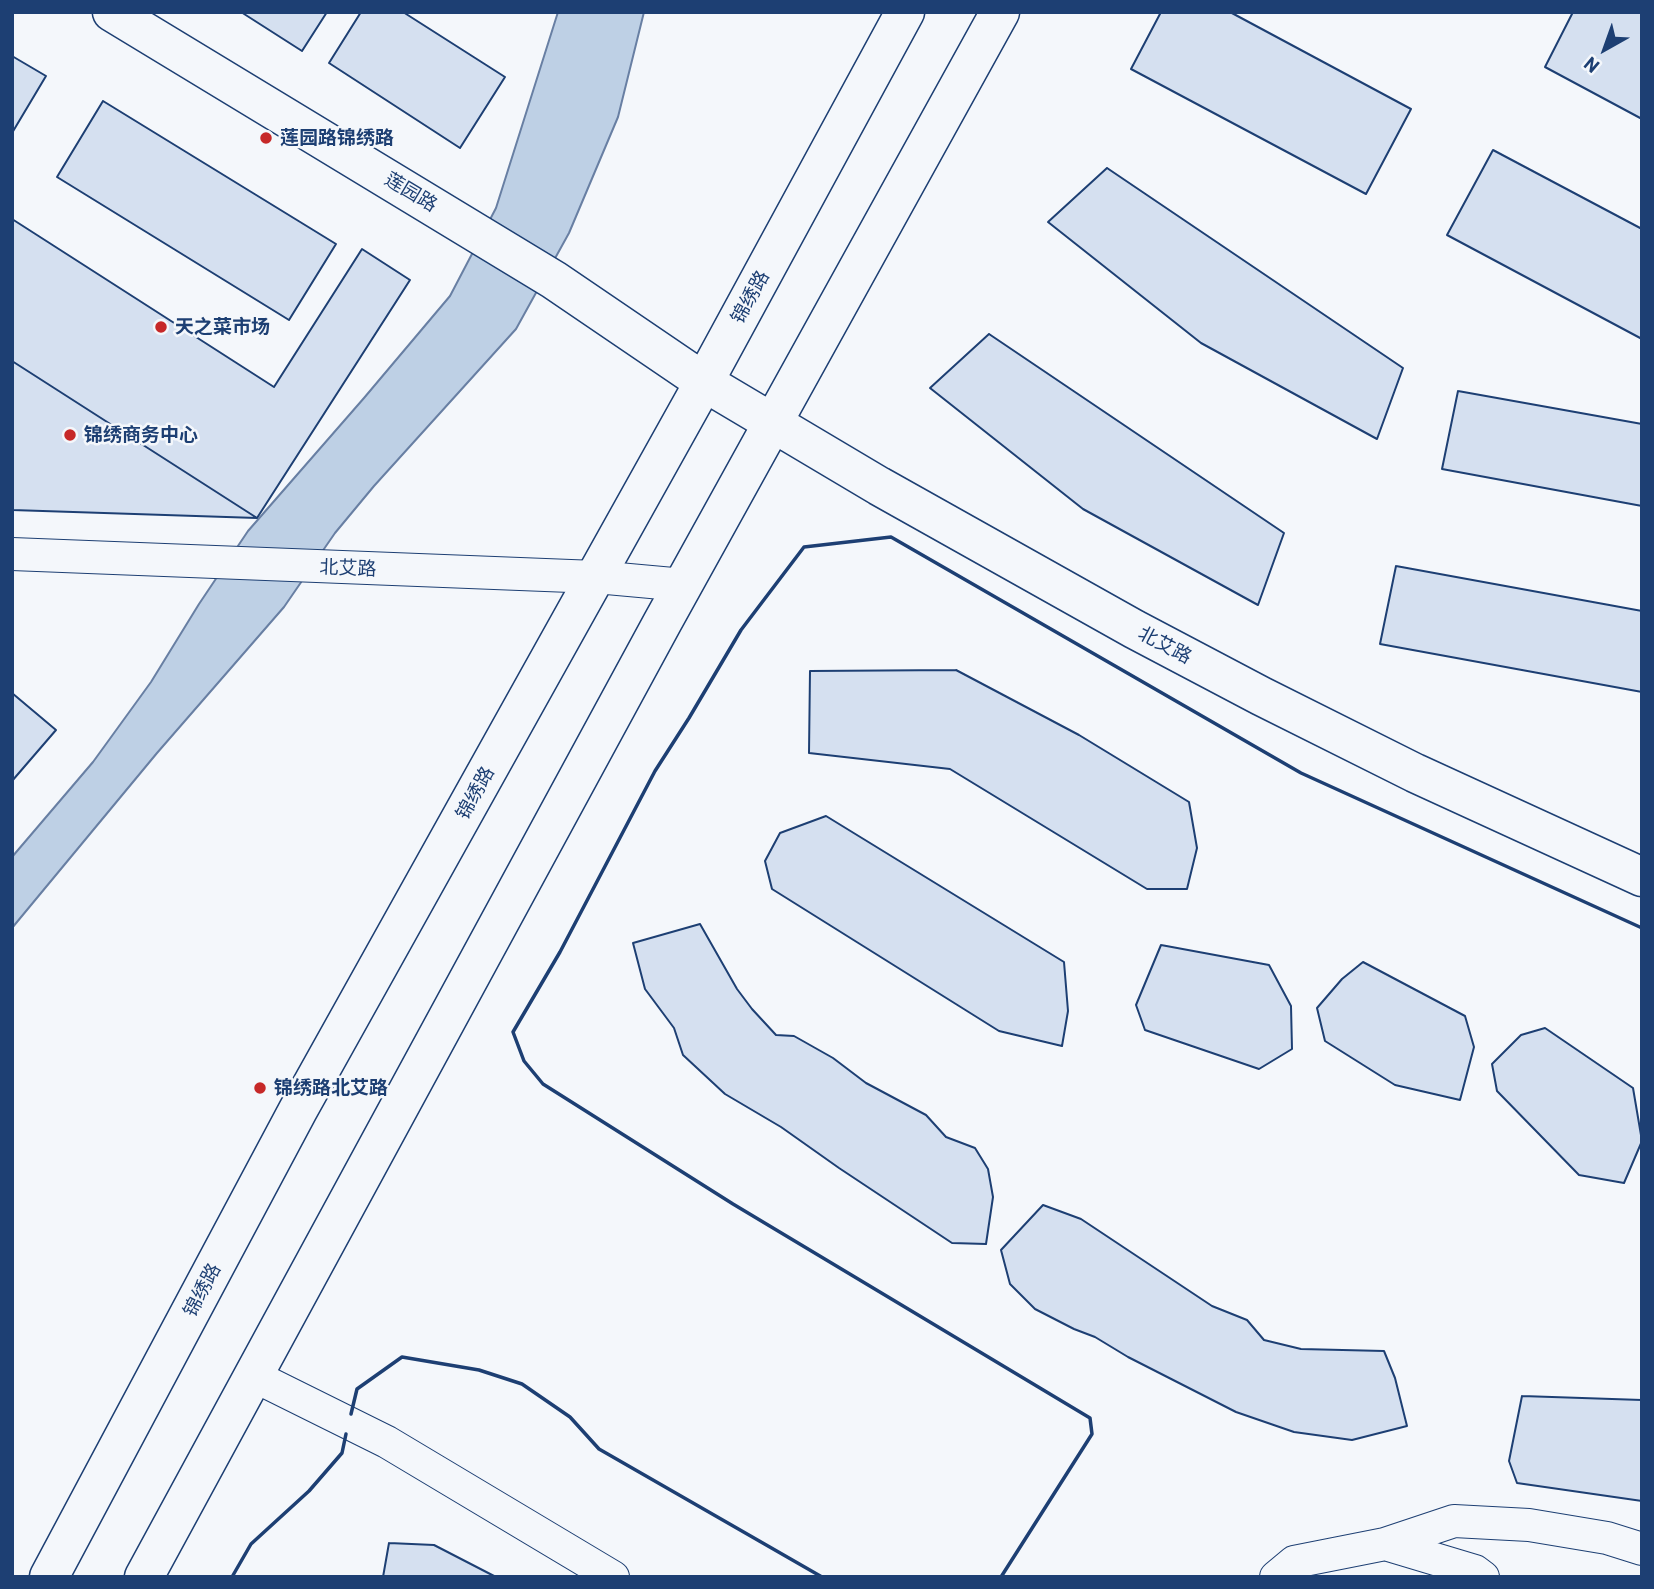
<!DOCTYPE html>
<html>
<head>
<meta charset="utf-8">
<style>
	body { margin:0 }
	#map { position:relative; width:1654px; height:1589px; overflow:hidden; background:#f4f7fb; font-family:Barlow,sans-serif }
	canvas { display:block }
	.frame { position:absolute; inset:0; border:14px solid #1d3f73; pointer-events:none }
	.north { position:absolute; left:1570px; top:14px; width:70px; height:70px; -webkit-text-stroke:5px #f4f7fb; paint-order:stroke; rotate:220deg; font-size:19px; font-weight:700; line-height:28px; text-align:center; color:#1d3f73 }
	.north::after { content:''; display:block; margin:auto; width:24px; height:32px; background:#1d3f73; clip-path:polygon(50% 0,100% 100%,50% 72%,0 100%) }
</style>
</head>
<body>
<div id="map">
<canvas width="1654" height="1589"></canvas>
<div class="frame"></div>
<div class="north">N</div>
</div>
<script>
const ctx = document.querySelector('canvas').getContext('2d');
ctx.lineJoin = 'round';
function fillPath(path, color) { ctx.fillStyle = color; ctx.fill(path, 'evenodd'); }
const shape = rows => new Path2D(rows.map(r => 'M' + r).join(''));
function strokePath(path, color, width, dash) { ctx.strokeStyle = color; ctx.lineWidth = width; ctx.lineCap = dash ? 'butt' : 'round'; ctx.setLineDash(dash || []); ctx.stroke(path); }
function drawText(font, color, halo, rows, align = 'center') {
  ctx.font = font + ' Barlow,"Noto Sans SC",sans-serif'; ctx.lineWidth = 5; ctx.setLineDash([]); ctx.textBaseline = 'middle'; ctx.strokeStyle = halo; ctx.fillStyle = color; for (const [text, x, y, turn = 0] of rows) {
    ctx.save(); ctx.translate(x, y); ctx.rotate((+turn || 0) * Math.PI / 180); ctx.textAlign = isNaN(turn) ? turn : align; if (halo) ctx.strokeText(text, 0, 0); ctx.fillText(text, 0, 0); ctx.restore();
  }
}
const water = shape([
	[558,12,644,12,618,117,569,233,516,329,374,486,335,533,284,607,157,753,12,928,12,857,93,762,151,682,199,604,248,531,364,398,450,296,496,208,558,12]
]);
fillPath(water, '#bed0e5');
strokePath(water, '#687fa3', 2);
const building = shape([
	[241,12,327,12,302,51,241,12],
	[361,12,403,12,505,77,460,148,329,63,361,12],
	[1161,12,1230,12,1411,109,1366,194,1131,69,1161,12],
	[1573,12,1642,12,1642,119,1545,67,1573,12],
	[12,56,46,76,12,133,12,56],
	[103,101,336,244,289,320,57,177,103,101],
	[1493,150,1642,229,1642,339,1447,235,1493,150],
	[1107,168,1403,368,1377,439,1201,343,1048,222,1107,168],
	[12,219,274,387,362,249,410,280,257,518,12,361,12,219],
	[989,334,1284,533,1258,605,1083,509,930,388,989,334],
	[12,361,257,518,12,510,12,361],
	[1458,391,1642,424,1642,506,1442,469,1458,391],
	[1396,566,1642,611,1642,692,1380,644,1396,566],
	[956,670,1079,735,1189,802,1197,848,1187,889,1147,889,950,769,809,753,810,671,956,670],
	[12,693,56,730,12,781,12,693],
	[826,816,1064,962,1068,1011,1062,1046,999,1031,772,889,765,861,780,833,826,816],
	[700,924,737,989,752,1009,776,1035,794,1036,833,1058,866,1083,926,1115,946,1137,975,1148,988,1169,993,1197,986,1244,952,1243,839,1168,781,1127,725,1094,683,1055,674,1028,645,989,633,943,700,924],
	[1161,945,1269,965,1291,1006,1292,1049,1259,1069,1145,1030,1136,1005,1161,945],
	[1363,962,1465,1016,1474,1047,1460,1100,1395,1085,1325,1041,1317,1008,1342,979,1363,962],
	[1545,1028,1633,1088,1642,1141,1624,1183,1579,1175,1497,1091,1492,1064,1521,1035,1545,1028],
	[1043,1205,1081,1219,1212,1306,1247,1320,1264,1340,1301,1349,1384,1351,1395,1378,1407,1426,1352,1440,1294,1432,1236,1412,1128,1357,1095,1337,1074,1329,1035,1309,1010,1284,1001,1250,1043,1205],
	[1522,1396,1642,1400,1642,1501,1517,1483,1509,1461,1522,1396],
	[389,1543,434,1545,496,1577,383,1577,389,1543]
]);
fillPath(building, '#d5e0f0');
strokePath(building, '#1d3f73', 2);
const street = shape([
	[12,554,596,577,684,585],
	[254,1376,387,1442,613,1577],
	[1385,1544,1454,1521,1529,1525,1607,1538,1642,1549],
	[1276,1577,1294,1562,1385,1544,1475,1571,1483,1577]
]);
const secondary = shape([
	[112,12,554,280,704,382,879,486,1134,629,1261,696,1415,773,1642,877],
	[49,1577,298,1110,704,382,905,12],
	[144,1577,662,623,1000,12]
]);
strokePath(street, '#1d3f73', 34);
strokePath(secondary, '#1d3f73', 41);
strokePath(street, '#f4f7fb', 32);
strokePath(secondary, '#f4f7fb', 38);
strokePath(shape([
	[351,1414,357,1389,402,1357,479,1370,522,1384,570,1417,599,1449,822,1577],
	[232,1577,251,1544,309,1491,342,1453,346,1434],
	[1001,1577,1092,1434,1090,1418,733,1204,543,1084,524,1061,513,1032,560,952,655,771,689,718,741,630,804,547,891,537,1301,773,1642,928]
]), '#1d3f73', 3.5);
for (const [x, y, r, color] of [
	[266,138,7,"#c62828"],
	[161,327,7,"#c62828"],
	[70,435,7,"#c62828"],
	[260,1088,7,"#c62828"]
]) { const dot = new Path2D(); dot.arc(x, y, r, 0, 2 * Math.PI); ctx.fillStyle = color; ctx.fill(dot); strokePath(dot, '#f4f7fb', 2.5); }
drawText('bold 19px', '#1d3f73', '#f4f7fb', [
	["莲园路锦绣路",280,138],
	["天之菜市场",175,327],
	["锦绣商务中心",84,435],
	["锦绣路北艾路",274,1088]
], 'left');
drawText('19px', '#1d3f73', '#f4f7fb', [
	["莲园路",411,192,31],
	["锦绣路",750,297,-61],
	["北艾路",348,568,2],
	["北艾路",1165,645,28],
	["锦绣路",475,793,-61],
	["锦绣路",202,1290,-62]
]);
</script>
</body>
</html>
